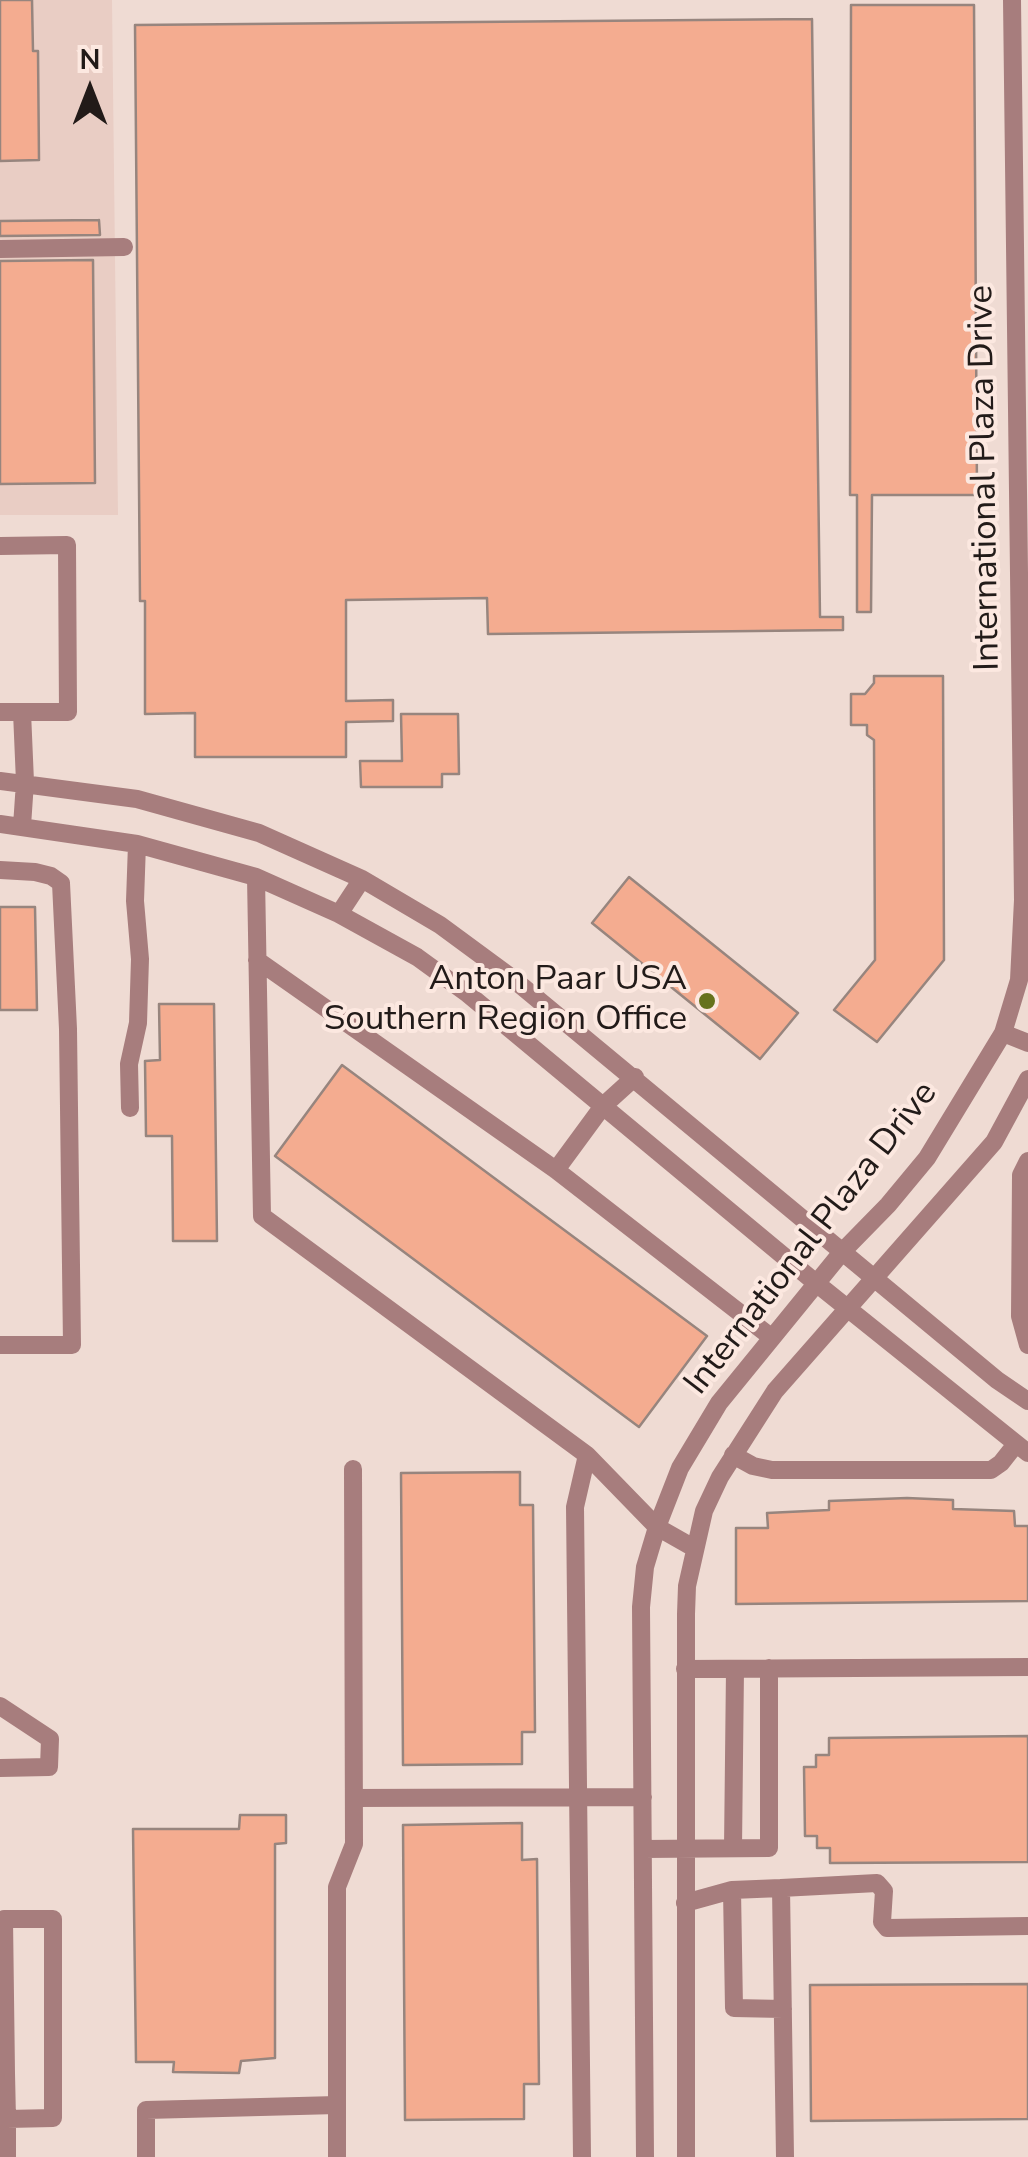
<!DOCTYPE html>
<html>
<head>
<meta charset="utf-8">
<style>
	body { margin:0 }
	#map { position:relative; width:1028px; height:2157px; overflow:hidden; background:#efdbd3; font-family:"Nunito Sans",sans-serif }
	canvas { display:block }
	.north { position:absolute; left:40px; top:40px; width:100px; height:100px; -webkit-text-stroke:8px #fce8e0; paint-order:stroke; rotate:0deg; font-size:28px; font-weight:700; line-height:40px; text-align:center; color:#221b19 }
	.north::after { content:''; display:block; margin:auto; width:35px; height:45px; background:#221b19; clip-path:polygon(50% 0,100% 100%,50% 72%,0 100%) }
</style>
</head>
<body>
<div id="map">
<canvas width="1028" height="2157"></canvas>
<div class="north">N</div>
</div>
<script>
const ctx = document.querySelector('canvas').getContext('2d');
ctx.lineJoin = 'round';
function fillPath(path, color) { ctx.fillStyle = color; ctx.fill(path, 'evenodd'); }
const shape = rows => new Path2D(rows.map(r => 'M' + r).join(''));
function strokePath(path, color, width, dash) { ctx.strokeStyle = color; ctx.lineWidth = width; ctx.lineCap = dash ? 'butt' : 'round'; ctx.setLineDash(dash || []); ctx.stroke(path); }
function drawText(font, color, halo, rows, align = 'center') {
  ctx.font = font + ' "Nunito Sans",sans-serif'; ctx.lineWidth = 8; ctx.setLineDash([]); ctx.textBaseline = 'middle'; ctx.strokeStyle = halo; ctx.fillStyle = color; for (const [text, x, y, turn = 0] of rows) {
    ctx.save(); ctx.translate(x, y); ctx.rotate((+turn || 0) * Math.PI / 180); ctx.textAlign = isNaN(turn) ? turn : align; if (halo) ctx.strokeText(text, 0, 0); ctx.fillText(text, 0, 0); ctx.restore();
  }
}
fillPath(shape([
	[0,0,112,0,118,515,0,515]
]), '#e9cdc4');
const building = shape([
	[0,0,32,0,33,51,38,51,39,160,0,161,0,0],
	[851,5,974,5,977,495,872,495,871,612,857,612,857,495,850,495,851,5],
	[812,19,820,617,843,617,843,630,488,634,487,598,346,600,346,701,393,700,393,721,346,722,346,757,195,757,195,713,145,714,145,601,140,601,135,25,812,19],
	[99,220,100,235,0,236,0,221,99,220],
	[93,260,95,483,0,484,0,261,93,260],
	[874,676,943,676,944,960,877,1042,834,1010,875,960,874,740,867,735,867,725,851,725,851,694,865,694,874,683,874,676],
	[401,714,458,714,459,774,442,774,442,787,361,787,360,761,402,761,401,714],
	[629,877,798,1013,760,1059,592,923,629,877],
	[0,907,35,907,37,1010,0,1010,0,907],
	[159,1004,214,1004,217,1241,173,1241,172,1136,146,1136,145,1061,160,1060,159,1004],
	[342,1065,707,1336,639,1427,275,1156,342,1065],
	[520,1472,520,1505,533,1505,535,1732,522,1732,522,1764,403,1765,401,1473,520,1472],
	[907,1498,953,1500,953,1509,1014,1511,1015,1526,1028,1526,1028,1601,736,1604,736,1528,768,1528,767,1513,829,1510,829,1501,907,1498],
	[1028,1736,1028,1862,830,1863,830,1848,817,1848,817,1836,805,1836,804,1767,816,1767,816,1755,829,1755,829,1738,1028,1736],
	[240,1815,286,1815,286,1843,275,1844,275,2058,241,2061,239,2073,173,2072,174,2062,136,2062,133,1829,239,1829,240,1815],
	[522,1823,522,1860,537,1859,539,2084,524,2084,524,2119,405,2120,403,1825,522,1823],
	[1028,1984,1028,2119,811,2121,810,1985,1028,1984]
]);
fillPath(building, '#f4ac90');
strokePath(building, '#97857e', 2.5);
strokePath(shape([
	[0,249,124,247],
	[0,546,67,545,68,712,0,712],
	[22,712,25,782,22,826],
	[0,781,137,799,259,833,362,879,440,925,512,978,997,1380,1028,1401],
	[0,824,137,844,256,877,339,914,417,957,468,994,816,1283,1028,1453],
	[0,870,35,872,51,876,61,883,68,1029,72,1345,0,1345],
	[256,877,262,1216,587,1455],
	[339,914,362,879],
	[257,960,556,1170,771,1337],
	[1003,1033,1028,1043],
	[130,1108,129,1064,138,1023,140,959,135,901,137,844],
	[1028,1161,1021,1175,1020,1316,1028,1345],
	[556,1170,603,1106,635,1077],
	[733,1455,753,1466,772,1470,991,1470,1001,1463,1016,1444],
	[685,1669,1028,1667],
	[0,1706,50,1739,49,1767,0,1768],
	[354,1798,643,1797],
	[733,1848,735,1669],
	[643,1849,769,1848,769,1668],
	[781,1888,877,1883,884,1891,882,1922,887,1928,1028,1926],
	[732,1890,734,2008,783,2009],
	[685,1903,732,1890,781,1888,785,2157],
	[0,2119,7,2119,53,2118,53,1919,4,1919,6,2073,7,2119,7,2157],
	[146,2157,146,2110,337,2105],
	[337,2157,337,1887,354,1844,353,1469],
	[582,2157,575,1507,587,1455,657,1527,694,1548],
	[645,2157,641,1607,645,1567,657,1527,680,1468,719,1403,842,1252,888,1205,927,1158,1003,1033,1019,980,1023,900,1012,0],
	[686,2157,686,1614,687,1586,704,1511,720,1477,775,1391,994,1142,1028,1079]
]), '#a77d7d', 18);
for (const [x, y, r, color] of [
	[707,1001,10,"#66721c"]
]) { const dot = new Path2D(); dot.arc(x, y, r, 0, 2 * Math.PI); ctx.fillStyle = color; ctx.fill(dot); strokePath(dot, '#fce8e0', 4); }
drawText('35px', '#221b19', '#fce8e0', [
	["International Plaza Drive",986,478,-91],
	["International Plaza Drive",812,1239,-52]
]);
drawText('35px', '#221b19', '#fce8e0', [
	["Anton Paar USA",687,981],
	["Southern Region Office",687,1021]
], 'right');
</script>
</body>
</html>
